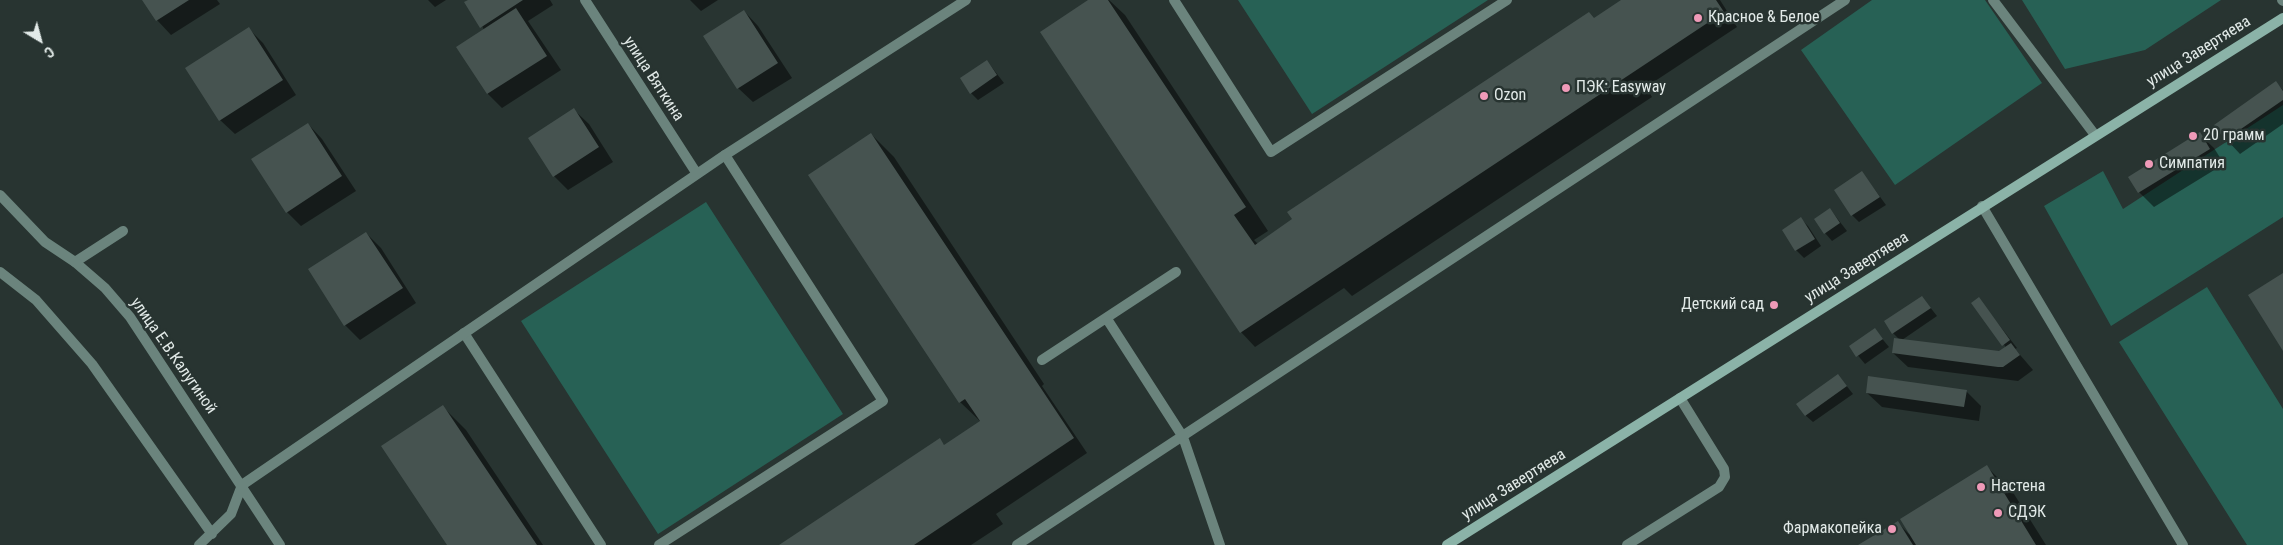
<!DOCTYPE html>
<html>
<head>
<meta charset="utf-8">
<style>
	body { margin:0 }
	#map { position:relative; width:2283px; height:545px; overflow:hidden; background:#283431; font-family:"Roboto Condensed",sans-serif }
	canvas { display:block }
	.north { position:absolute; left:15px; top:15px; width:50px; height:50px; -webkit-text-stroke:4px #283431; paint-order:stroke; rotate:143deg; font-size:14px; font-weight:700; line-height:20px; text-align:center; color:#e2eae8 }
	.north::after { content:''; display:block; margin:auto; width:18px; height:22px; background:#e2eae8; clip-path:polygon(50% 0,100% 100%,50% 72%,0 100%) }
</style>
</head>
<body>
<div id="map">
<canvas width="2283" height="545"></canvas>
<div class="north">С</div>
</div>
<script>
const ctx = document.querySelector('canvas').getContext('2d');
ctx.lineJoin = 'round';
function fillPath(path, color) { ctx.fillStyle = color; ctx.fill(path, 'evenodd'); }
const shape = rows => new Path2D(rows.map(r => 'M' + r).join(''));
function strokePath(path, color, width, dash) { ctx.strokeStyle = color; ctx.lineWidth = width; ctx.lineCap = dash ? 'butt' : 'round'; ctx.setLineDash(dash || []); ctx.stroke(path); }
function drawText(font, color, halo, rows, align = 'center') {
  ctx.font = font + ' "Roboto Condensed",sans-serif'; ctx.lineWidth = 5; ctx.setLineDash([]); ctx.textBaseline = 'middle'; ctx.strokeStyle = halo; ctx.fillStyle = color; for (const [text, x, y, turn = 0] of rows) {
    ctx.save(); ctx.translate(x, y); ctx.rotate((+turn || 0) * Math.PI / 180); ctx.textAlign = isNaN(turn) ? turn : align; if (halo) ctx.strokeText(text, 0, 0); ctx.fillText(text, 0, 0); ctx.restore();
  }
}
fillPath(shape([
	[1238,0,1488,0,1312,114],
	[1872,0,1985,0,2042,83,1895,185,1801,50],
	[2022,0,2221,0,2145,50,2065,69],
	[2283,105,2283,217,2111,326,2044,206,2103,171,2123,209],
	[706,202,843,414,658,534,521,321],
	[2207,287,2283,409,2283,545,2247,545,2119,342]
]), '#276155');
fillPath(shape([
	[143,0,217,0,220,4,171,35,157,20],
	[428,0,446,0,435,7],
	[470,0,550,0,553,5,528,21,561,70,502,108,487,93,484,30],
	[690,0,718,0,701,11],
	[1090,0,1109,0,1125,15,1268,231,1254,240,1258,244,1624,0,1720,0,1737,27,1646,87,1652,97,1352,296,1344,288,1255,347,1241,332],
	[744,11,758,26,792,78,753,102,738,88],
	[249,29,263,43,296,95,235,134,220,120],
	[987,61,1004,83,978,100,971,93],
	[2276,83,2283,90,2283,124,2240,154,2226,139],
	[574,110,589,124,613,162,568,190,554,176],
	[308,124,322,139,356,191,301,226,287,212],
	[871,134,894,157,1044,384,1042,386,1087,453,996,514,1003,524,971,545,781,545,939,440,945,446,981,422,960,402],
	[2199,134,2214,148,2224,164,2154,207,2139,192,2130,177],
	[1862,172,1886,205,1859,222,1852,215],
	[1830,209,1847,231,1832,241,1825,233],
	[1801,219,1808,226,1821,246,1804,258,1796,250],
	[366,233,381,248,416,303,360,340,345,325,310,270],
	[1922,297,1937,316,1902,340,2000,353,2006,348,1979,299,2017,348,2015,349,2033,370,2018,381,1908,367,1893,353,1900,340,1893,333],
	[1875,330,1889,347,1865,364,1850,346],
	[1838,375,1853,394,1813,422,1805,415],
	[1966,391,1981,406,1979,421,1882,407,1867,393],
	[443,407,466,430,543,545,449,545],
	[1987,467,2014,494,2046,545,1860,545,1897,522,1909,534]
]), '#0007');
fillPath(shape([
	[142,0,189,0,156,21],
	[468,0,523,0,480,28,464,2],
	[1088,0,1108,0,1246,207,1234,215,1255,245,1292,219,1287,212,1589,12,1594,18,1621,0,1716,0,1724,12,1240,333,1040,32],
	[516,8,547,56,487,94,456,47],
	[744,10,778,63,737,89,703,36],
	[249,27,283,80,219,121,185,68],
	[987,60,997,75,970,94,960,78],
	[2276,81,2283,91,2283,100,2225,140,2214,125],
	[574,108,599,147,553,177,528,138],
	[308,123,342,176,286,213,251,159],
	[2200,132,2210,149,2138,193,2128,177],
	[871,133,1074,438,914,545,779,545,940,438,944,445,980,421,965,399,959,403,808,175],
	[1862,171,1880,197,1851,216,1834,190],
	[1830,208,1840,223,1824,234,1814,219],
	[1801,217,1815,239,1795,251,1782,230],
	[366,232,403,288,344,326,308,269],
	[2283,273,2283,351,2248,295],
	[1922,296,1931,308,1892,334,1884,321],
	[1979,297,2010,340,2002,346,1971,303],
	[1875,328,1883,339,1856,357,1849,346],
	[1894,338,1999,351,2011,343,2020,355,2003,367,1998,367,1892,353],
	[1838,374,1847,386,1805,416,1796,404],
	[1868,376,1967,390,1964,407,1866,393],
	[443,405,537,545,447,545,381,446],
	[1987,465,2036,545,1916,545,1900,519],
	[1898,521,1913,545,1858,545]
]), '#465350');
strokePath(shape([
	[1174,0,1271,152,1507,0],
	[2282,0,2283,1],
	[75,262,123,231],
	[1107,319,1183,437],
	[464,333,601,545],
	[1042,360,1176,272],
	[659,545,883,401,725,155],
	[1627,545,1719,487,1725,477,1724,469,1680,398]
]), '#6b847d', 10);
strokePath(shape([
	[585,0,697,174],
	[1993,0,2095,135],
	[0,195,45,242,75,262,105,288,130,317,280,545],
	[1982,206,2183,545],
	[0,272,36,300,92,364,212,534],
	[1183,437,1220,545],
	[199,545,231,514,242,485,725,155,966,0],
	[1017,545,1845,0]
]), '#6b847d', 10);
strokePath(shape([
	[1447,545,2283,18]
]), '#8bb3a8', 10);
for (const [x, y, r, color] of [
	[1698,18,5,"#ef9ab8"],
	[1566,88,5,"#ef9ab8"],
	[1484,96,5,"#ef9ab8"],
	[2193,136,5,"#ef9ab8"],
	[2149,164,5,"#ef9ab8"],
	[1774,305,5,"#ef9ab8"],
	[1981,487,5,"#ef9ab8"],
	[1998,513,5,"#ef9ab8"],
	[1892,529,5,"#ef9ab8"]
]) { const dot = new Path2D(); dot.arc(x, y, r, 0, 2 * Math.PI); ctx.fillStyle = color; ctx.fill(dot); strokePath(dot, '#283431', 2); }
drawText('16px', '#e2eae8', '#283431', [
	["Красное & Белое",1708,18],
	["ПЭК: Easyway",1576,88],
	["Ozon",1494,96],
	["20 грамм",2203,136],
	["Симпатия",2159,164],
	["Детский сад",1764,305,"right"],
	["Настена",1991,487],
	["СДЭК",2008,513],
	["Фармакопейка",1882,529,"right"]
], 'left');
drawText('16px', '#e2eae8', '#283431', [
	["улица Завертяева",2199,52,-32],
	["улица Вяткина",653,79,57],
	["улица Завертяева",1857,268,-32],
	["улица Е.В.Калугиной",173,356,55],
	["улица Завертяева",1514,485,-32]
]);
</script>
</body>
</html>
